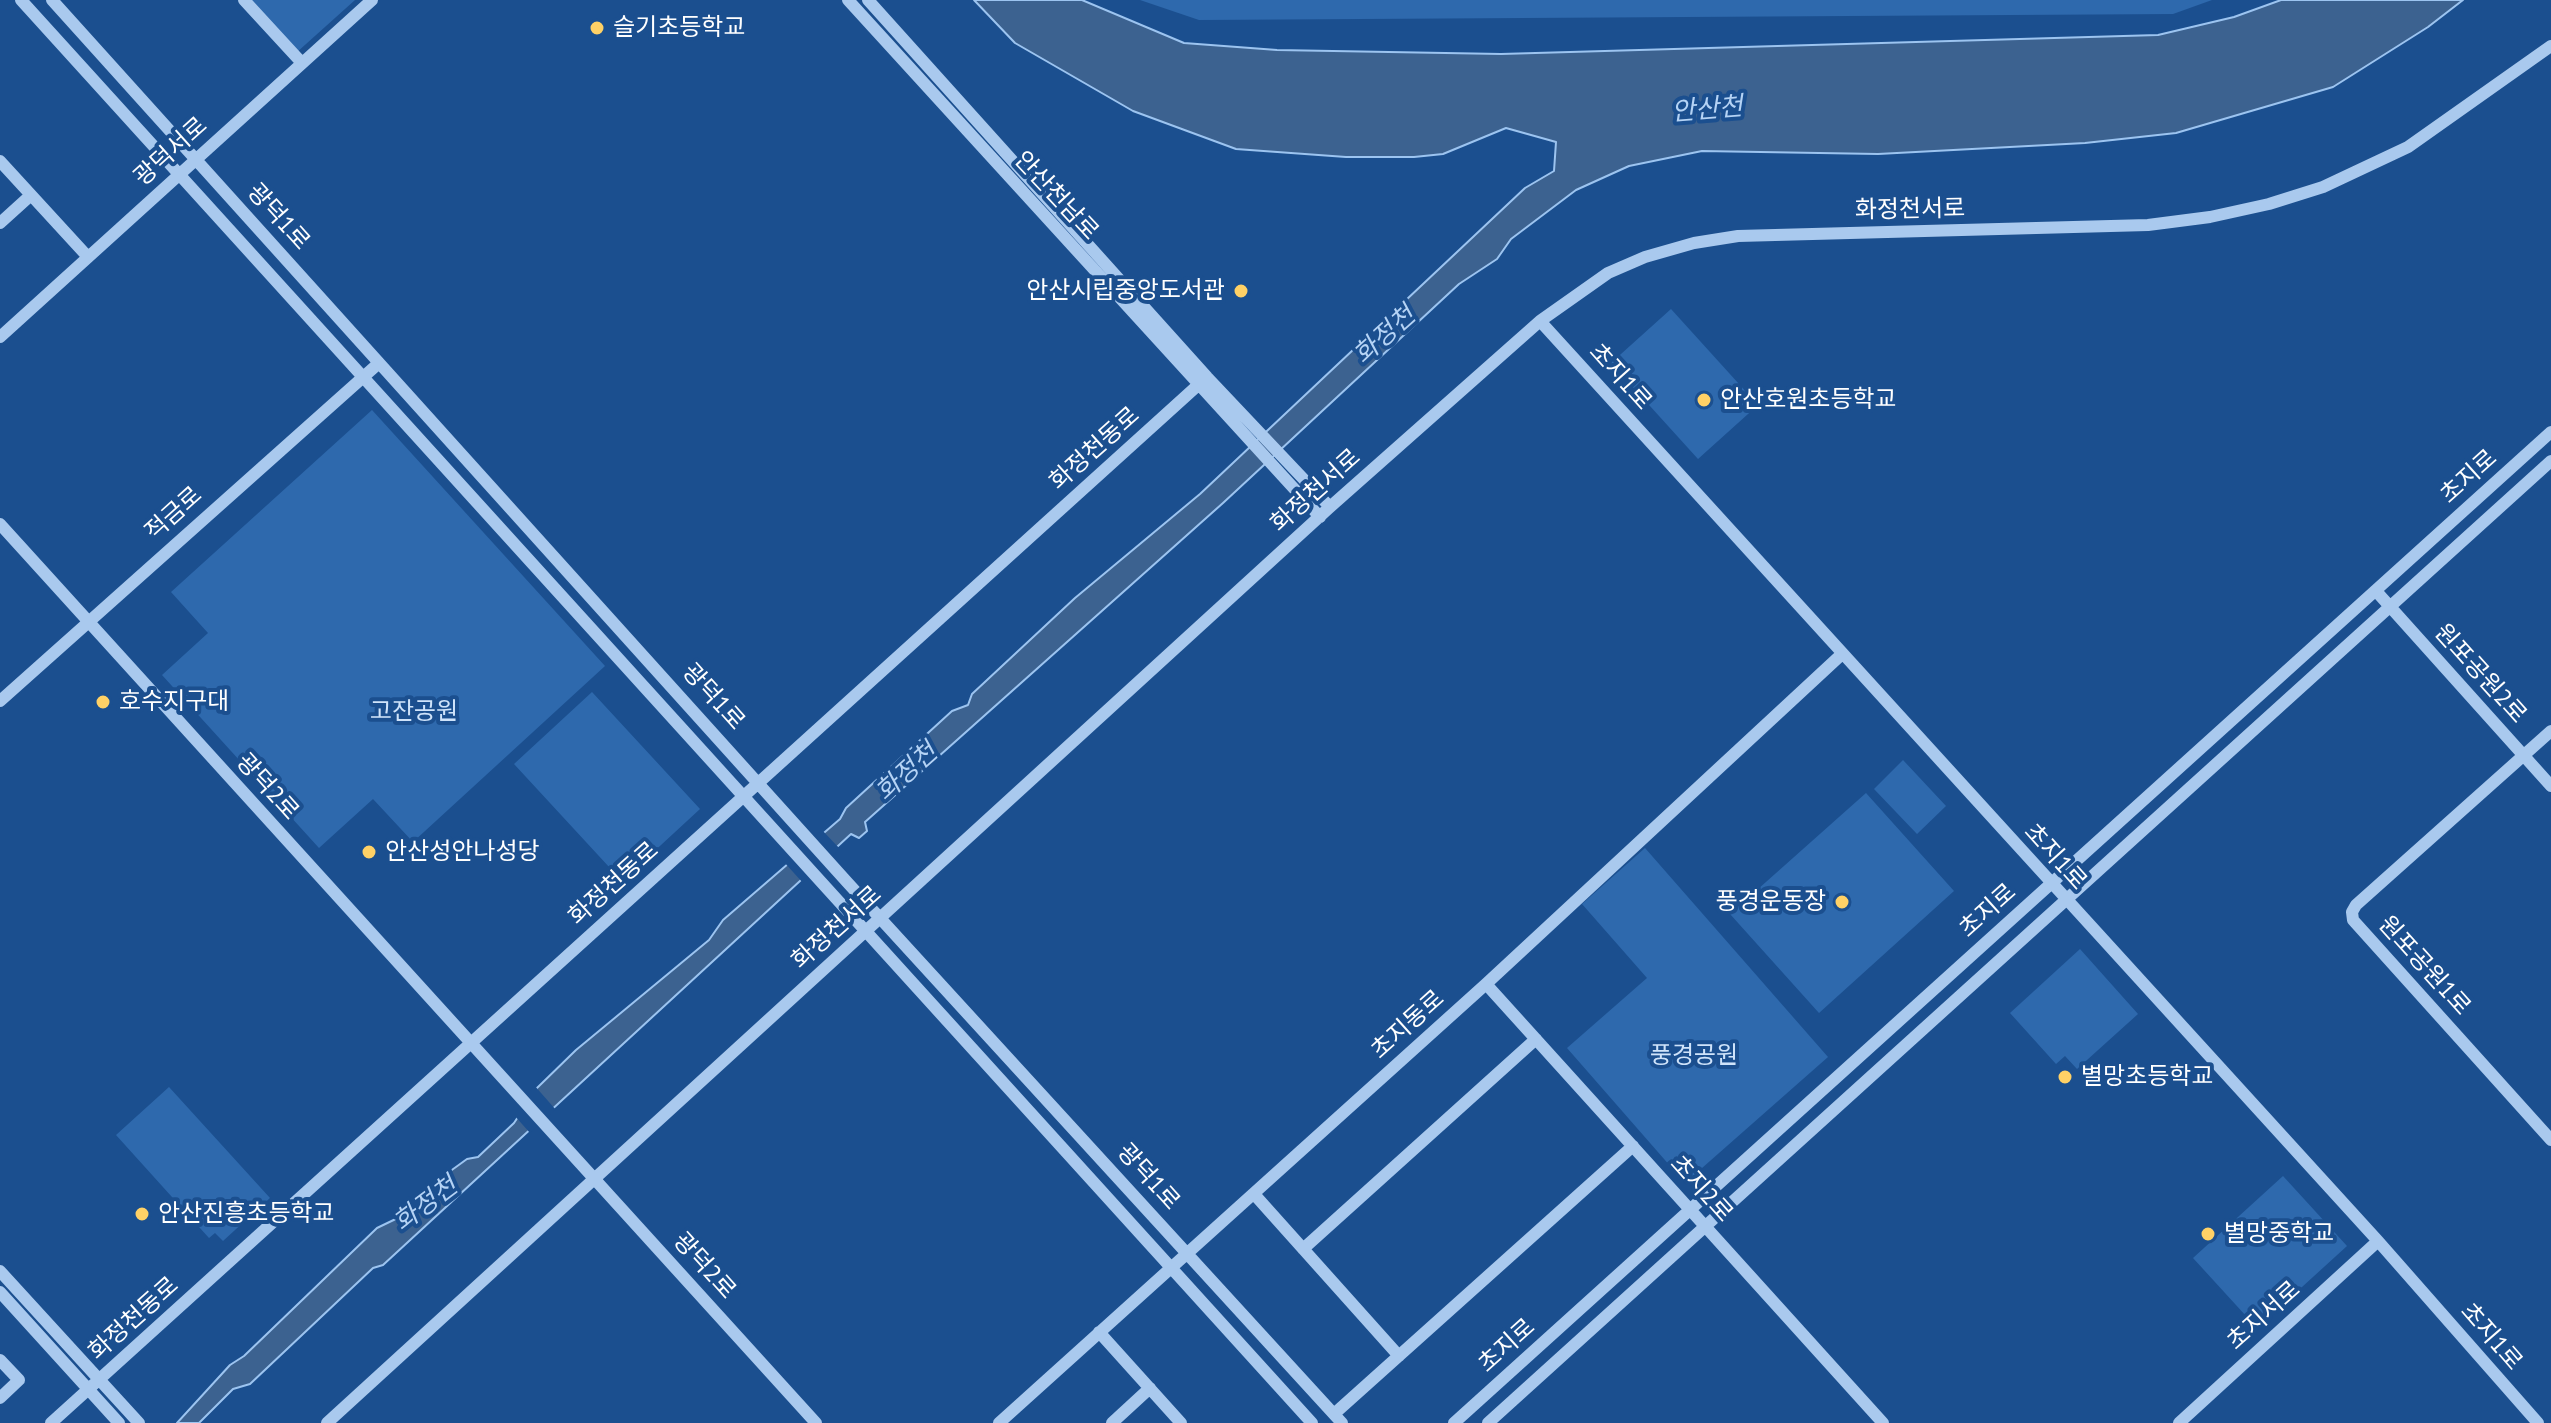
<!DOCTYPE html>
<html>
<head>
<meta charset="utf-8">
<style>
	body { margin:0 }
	canvas { display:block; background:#1b4f8f }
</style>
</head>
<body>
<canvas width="2551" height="1423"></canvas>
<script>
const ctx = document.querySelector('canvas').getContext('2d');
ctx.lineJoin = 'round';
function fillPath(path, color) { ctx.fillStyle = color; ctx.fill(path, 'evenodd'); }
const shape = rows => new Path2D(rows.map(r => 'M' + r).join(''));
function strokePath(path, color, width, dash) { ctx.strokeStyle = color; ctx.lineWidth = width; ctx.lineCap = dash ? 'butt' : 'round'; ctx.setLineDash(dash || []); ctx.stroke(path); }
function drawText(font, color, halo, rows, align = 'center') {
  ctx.font = font + ' "PT Sans","Noto Sans KR",sans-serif'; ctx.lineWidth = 8; ctx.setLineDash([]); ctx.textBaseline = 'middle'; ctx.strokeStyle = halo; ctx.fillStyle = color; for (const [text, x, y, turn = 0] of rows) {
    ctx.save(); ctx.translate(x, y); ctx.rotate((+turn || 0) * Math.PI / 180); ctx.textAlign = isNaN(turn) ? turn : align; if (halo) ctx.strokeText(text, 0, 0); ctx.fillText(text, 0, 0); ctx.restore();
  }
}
fillPath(shape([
	[248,0,355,0,296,53],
	[1140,0,2212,0,2173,14,1199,20],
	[1671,309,1758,405,1698,459,1611,363],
	[372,410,605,666,413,842,373,799,319,848,162,675,208,633,171,592],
	[592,692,700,809,622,881,514,764],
	[1903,760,1946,806,1917,834,1874,789],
	[1866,793,1954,891,1819,1013,1730,914],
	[1645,848,1828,1057,1685,1183,1567,1048,1647,978,1582,904],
	[2080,949,2138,1014,2077,1069,2065,1056,2056,1064,2010,1013],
	[169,1087,270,1198,223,1241,215,1233,209,1238,116,1135],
	[2283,1176,2347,1246,2257,1328,2193,1258]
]), '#2e69ad');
const water = shape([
	[974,0,1082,0,1184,43,1277,50,1501,54,2158,35,2234,17,2281,0,2463,0,2428,27,2333,87,2176,133,2085,143,1878,154,1702,151,1629,166,1576,190,1511,239,1497,259,1459,284,1223,503,865,822,867,831,859,838,851,834,383,1265,373,1268,250,1384,233,1389,199,1423,177,1423,230,1365,244,1356,377,1228,404,1215,405,1204,467,1159,478,1157,514,1123,537,1088,576,1050,709,940,723,920,840,819,846,808,952,711,968,705,972,694,1075,598,1200,494,1525,188,1554,171,1556,142,1506,128,1443,154,1414,157,1346,157,1236,149,1133,111,1015,43,974,0]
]);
fillPath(water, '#3c6290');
strokePath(water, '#9cc4f0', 2);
fillPath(shape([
	[822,830,840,849,803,883,784,862],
	[534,1085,556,1110,530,1133,514,1115]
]), '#1b4f8f');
strokePath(shape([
	[21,0,1312,1423],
	[52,0,847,882,1342,1423],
	[244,0,302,63],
	[848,0,1320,517],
	[868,0,1207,377,1330,507],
	[0,161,88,257],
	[0,223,31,195],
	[1540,321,2378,1241,2538,1423],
	[0,337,372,0],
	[0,524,816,1423],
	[2376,591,2551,786],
	[0,701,379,363],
	[2551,731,2356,905,2352,912,2353,920,2551,1140],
	[1486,984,1883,1423],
	[1254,1194,1399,1356],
	[1303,1249,1536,1039],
	[0,1271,139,1423],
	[0,1292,119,1423],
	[1099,1332,1181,1423],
	[0,1360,19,1380,0,1398],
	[1334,1414,1633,1146],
	[51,1423,1207,377],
	[327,1423,1330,507,1540,321,1608,273,1645,257,1694,243,1738,236,2148,225,2210,217,2269,204,2323,187,2408,147,2551,46],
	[999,1423,1486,984,1842,654],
	[1112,1423,1150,1388],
	[1454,1423,2551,432],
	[1488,1423,2551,461],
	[2179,1423,2378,1241]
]), '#a9c9ee', 12);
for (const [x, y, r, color] of [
	[597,28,8,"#ffd166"],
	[1241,291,8,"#ffd166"],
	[1704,400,8,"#ffd166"],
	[103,702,8,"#ffd166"],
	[369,852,8,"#ffd166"],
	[1842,902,8,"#ffd166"],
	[2065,1077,8,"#ffd166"],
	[142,1214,8,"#ffd166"],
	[2208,1234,8,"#ffd166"]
]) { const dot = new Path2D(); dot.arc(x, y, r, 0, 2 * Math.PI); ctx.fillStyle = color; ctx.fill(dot); strokePath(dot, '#1b4f8f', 3); }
drawText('24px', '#fff', '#1b4f8f', [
	["슬기초등학교",613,28],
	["안산시립중앙도서관",1225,291,"right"],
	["안산호원초등학교",1720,400],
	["호수지구대",119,702],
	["안산성안나성당",385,852],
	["풍경운동장",1826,902,"right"],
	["별망초등학교",2081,1077],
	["안산진흥초등학교",158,1214],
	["별망중학교",2224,1234]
], 'left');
drawText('24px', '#fff', '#1b4f8f', [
	["광덕서로",171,152,-42],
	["안산천남로",1056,196,47],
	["화정천서로",1910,210,-1],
	["광덕1로",278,217,48],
	["초지1로",1620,377,48],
	["화정천동로",1095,449,-42],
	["초지로",2469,477,-42],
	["화정천서로",1316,491,-42],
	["적금로",174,514,-42],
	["원포공원2로",2480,674,48],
	["광덕1로",713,697,48],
	["광덕2로",267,787,48],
	["초지1로",2055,857,48],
	["화정천동로",614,884,-42],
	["초지로",1988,911,-42],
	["화정천서로",837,928,-42],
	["원포공원1로",2424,966,48],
	["초지동로",1408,1025,-42],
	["광덕1로",1148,1177,48],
	["초지2로",1701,1189,48],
	["광덕2로",704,1266,48],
	["초지서로",2264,1316,-42],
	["화정천동로",134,1319,-42],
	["초지1로",2491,1337,49],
	["초지로",1507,1346,-42]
]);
drawText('24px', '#cfe3fa', '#1b4f8f', [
	["고잔공원",414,712],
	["풍경공원",1694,1056]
]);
drawText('italic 26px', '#b5d3f5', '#1b4f8f', [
	["안산천",1707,110,-5],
	["화정천",1385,336,-42],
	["화정천",907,773,-42],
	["화정천",426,1205,-37]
]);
</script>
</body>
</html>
